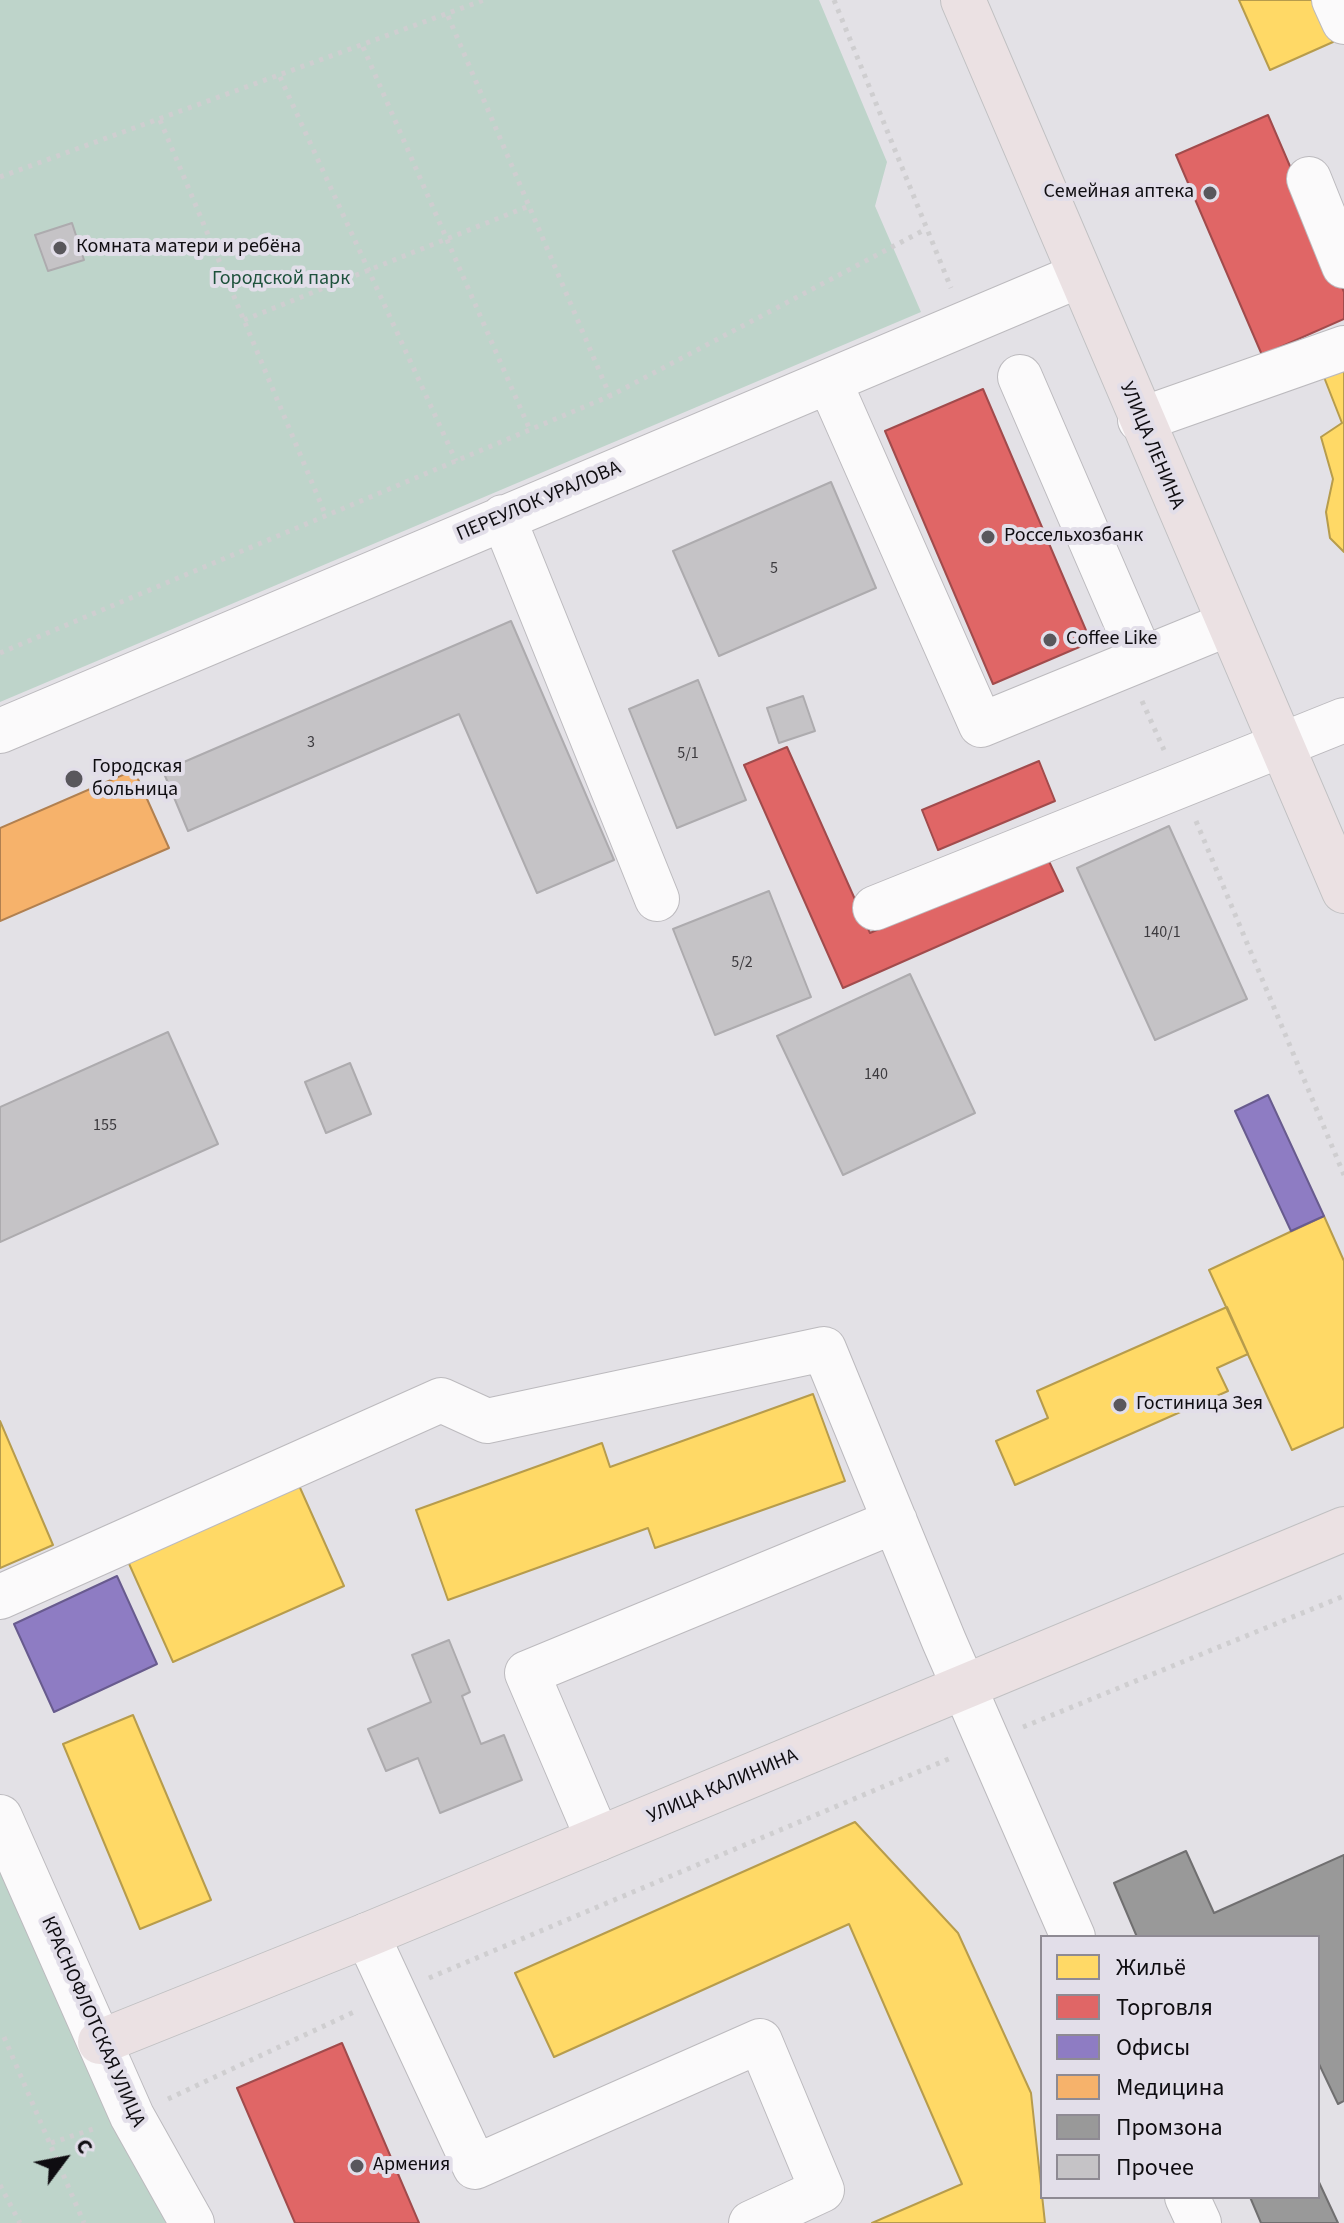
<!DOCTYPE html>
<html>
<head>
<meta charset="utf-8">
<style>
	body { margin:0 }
	#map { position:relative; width:1344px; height:2223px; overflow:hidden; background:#e3e1e6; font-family:"Source Sans 3",sans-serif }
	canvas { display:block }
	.legend { position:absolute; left:1040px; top:1935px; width:280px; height:264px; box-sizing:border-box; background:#e2dee9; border:2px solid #8e8a93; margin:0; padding:10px 14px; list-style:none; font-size:24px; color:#0f0d11 }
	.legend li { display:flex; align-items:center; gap:16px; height:40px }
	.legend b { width:40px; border:2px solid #8e8a93 }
	.north { position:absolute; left:24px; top:2119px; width:80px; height:80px; -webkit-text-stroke:6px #e2dee9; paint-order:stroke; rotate:58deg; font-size:22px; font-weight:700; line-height:32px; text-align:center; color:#0f0d11 }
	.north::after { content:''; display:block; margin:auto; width:28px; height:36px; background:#0f0d11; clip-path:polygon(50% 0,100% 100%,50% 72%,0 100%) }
</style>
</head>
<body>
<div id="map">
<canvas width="1344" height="2223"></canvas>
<ul class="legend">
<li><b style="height:22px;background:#ffd966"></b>Жильё</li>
<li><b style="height:22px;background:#e06666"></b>Торговля</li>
<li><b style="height:22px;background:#8e7cc3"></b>Офисы</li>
<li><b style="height:22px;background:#f6b26b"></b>Медицина</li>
<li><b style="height:22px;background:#999"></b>Промзона</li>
<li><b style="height:22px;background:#c5c3c6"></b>Прочее</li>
</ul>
<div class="north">С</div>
</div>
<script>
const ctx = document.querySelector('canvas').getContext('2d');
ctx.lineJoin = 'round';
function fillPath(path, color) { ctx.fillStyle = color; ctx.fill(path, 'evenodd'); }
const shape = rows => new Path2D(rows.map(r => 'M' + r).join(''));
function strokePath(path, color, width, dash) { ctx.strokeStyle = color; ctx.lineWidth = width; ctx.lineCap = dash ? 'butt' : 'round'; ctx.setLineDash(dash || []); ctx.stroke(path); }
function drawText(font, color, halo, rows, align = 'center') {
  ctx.font = font + ' "Source Sans 3",sans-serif'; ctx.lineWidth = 8; ctx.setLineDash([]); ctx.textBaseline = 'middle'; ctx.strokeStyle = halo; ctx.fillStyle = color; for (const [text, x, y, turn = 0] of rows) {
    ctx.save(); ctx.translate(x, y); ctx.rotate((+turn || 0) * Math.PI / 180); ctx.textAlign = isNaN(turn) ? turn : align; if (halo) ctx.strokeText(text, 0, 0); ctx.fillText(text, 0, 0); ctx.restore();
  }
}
fillPath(shape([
	[0,0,819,0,887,162,875,206,921,312,0,702],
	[0,1859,167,2223,0,2223]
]), '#bed4ca');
const homes = shape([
	[1239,0,1314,0,1333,42,1270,70,1239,0],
	[1344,362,1344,552,1330,538,1326,512,1333,479,1321,437,1342,423,1322,372,1344,362],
	[1324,1216,1344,1261,1344,1427,1292,1450,1209,1270,1324,1216],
	[1227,1307,1248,1354,1217,1368,1228,1391,1015,1485,996,1441,1048,1418,1037,1391,1227,1307],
	[813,1394,845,1481,655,1548,648,1528,448,1600,416,1510,602,1443,610,1467,813,1394],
	[0,1421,53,1545,0,1568,0,1421],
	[297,1481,344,1586,173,1662,126,1557,297,1481],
	[133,1715,211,1900,140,1929,63,1744,133,1715],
	[855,1822,958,1933,1031,2093,1045,2223,872,2223,962,2184,849,1924,554,2057,515,1973,855,1822]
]);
fillPath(homes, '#ffd966');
strokePath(homes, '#b79c4c', 2);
const shops = shape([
	[1268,115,1344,292,1344,319,1262,355,1176,155,1268,115],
	[983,389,1091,642,993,684,885,431,983,389],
	[787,747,870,933,1046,855,1063,891,843,988,744,765,787,747],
	[1039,761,1055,801,938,850,922,810,1039,761],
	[342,2043,419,2223,295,2223,237,2088,342,2043]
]);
fillPath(shops, '#e06666');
strokePath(shops, '#a14b4c', 2);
const offices = shape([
	[1268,1095,1324,1216,1291,1231,1235,1111,1268,1095],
	[117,1576,157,1664,54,1712,14,1624,117,1576]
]);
fillPath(offices, '#8e7cc3');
strokePath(offices, '#685b8e', 2);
const health = shape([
	[134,770,169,848,0,921,0,828,134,770]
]);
fillPath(health, '#f6b26b');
strokePath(health, '#b18050', 2);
const industry = shape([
	[1186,1851,1214,1913,1344,1855,1344,2101,1338,2104,1318,2062,1318,1937,1137,1937,1114,1883,1186,1851],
	[1318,2180,1338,2223,1261,2223,1250,2197,1318,2197,1318,2180]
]);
fillPath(industry, '#999');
strokePath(industry, '#706f70', 2);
const building = shape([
	[72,223,84,260,48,271,35,235,72,223],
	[831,482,876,588,719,656,673,551,831,482],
	[511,621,614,860,537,893,459,714,188,831,163,771,511,621],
	[698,680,746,800,677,828,629,709,698,680],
	[803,696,815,731,779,743,767,708,803,696],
	[1169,826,1247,999,1155,1040,1077,868,1169,826],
	[769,891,811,997,715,1035,673,929,769,891],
	[910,974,975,1113,843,1175,777,1036,910,974],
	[168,1032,218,1144,0,1242,0,1107,168,1032],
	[350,1063,371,1114,326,1133,305,1082,350,1063],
	[449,1640,470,1692,462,1696,481,1744,504,1735,522,1780,440,1813,418,1758,386,1771,368,1729,431,1702,412,1655,449,1640]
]);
fillPath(building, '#c5c3c6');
strokePath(building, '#adabae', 2);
const minor = shape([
	[1334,0,1344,22],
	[1309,179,1344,266],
	[1020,377,1141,657],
	[829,381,981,725,1228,624],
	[1140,420,1344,348],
	[503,517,657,899],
	[0,731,1078,276],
	[875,908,1344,720],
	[0,1597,441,1400,487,1421,824,1349,944,1641,1073,1937],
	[0,1817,132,2116,192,2223],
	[598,1839,527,1673,895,1521],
	[367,1935,475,2167,760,2041,822,2190,751,2223],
	[1187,2197,1199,2223]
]);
const major = shape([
	[963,0,1344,891],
	[100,2042,367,1935,1344,1529]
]);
strokePath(minor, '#bcbabe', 46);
strokePath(major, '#c0c0c2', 46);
strokePath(shape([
	[834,0,951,288],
	[448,16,610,396],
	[363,47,530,430],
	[280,77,456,461],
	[160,120,326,516],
	[0,177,484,0],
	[244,320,529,206],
	[0,653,610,396,926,229],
	[1142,701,1164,750],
	[1196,821,1344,1175],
	[1023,1727,1344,1596],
	[429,1978,951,1758],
	[4,2037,84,2223],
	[168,2099,358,2010],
	[51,2143,96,2128],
	[0,2185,20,2223]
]), '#cfced0', 5, [4, 6]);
strokePath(minor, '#fbfafb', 44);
strokePath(major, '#ebe1e3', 44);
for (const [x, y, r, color] of [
	[1210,193,8,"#59575c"],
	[60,248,8,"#59575c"],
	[988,537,8,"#59575c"],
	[1050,640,8,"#59575c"],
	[74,779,10,"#59575c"],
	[1120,1405,8,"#59575c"],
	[357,2166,8,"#59575c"]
]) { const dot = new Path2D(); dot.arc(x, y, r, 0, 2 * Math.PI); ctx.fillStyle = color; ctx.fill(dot); strokePath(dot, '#e2dee9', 3); }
drawText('16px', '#3c3a3e', null, [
	["5",774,569],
	["3",311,743],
	["5/1",688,754],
	["140/1",1162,933],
	["5/2",742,963],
	["140",876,1075],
	["155",105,1126]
]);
drawText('20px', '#0f0d11', '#e2dee9', [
	["Семейная аптека",1194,193,"right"],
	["Комната матери и ребёна",76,248],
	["Россельхозбанк",1004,537],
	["Coffee Like",1066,640],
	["Городская",92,768],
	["больница",92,791],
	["Гостиница Зея",1136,1405],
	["Армения",373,2166]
], 'left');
drawText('20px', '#1e523c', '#e2dee9', [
	["Городской парк",281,280]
]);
drawText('20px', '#0f0d11', '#e2dee9', [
	["УЛИЦА ЛЕНИНА",1151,446,67],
	["ПЕРЕУЛОК УРАЛОВА",539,502,-23],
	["УЛИЦА КАЛИНИНА",723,1787,-23],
	["КРАСНОФЛОТСКАЯ УЛИЦА",92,2022,66]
]);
</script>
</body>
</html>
